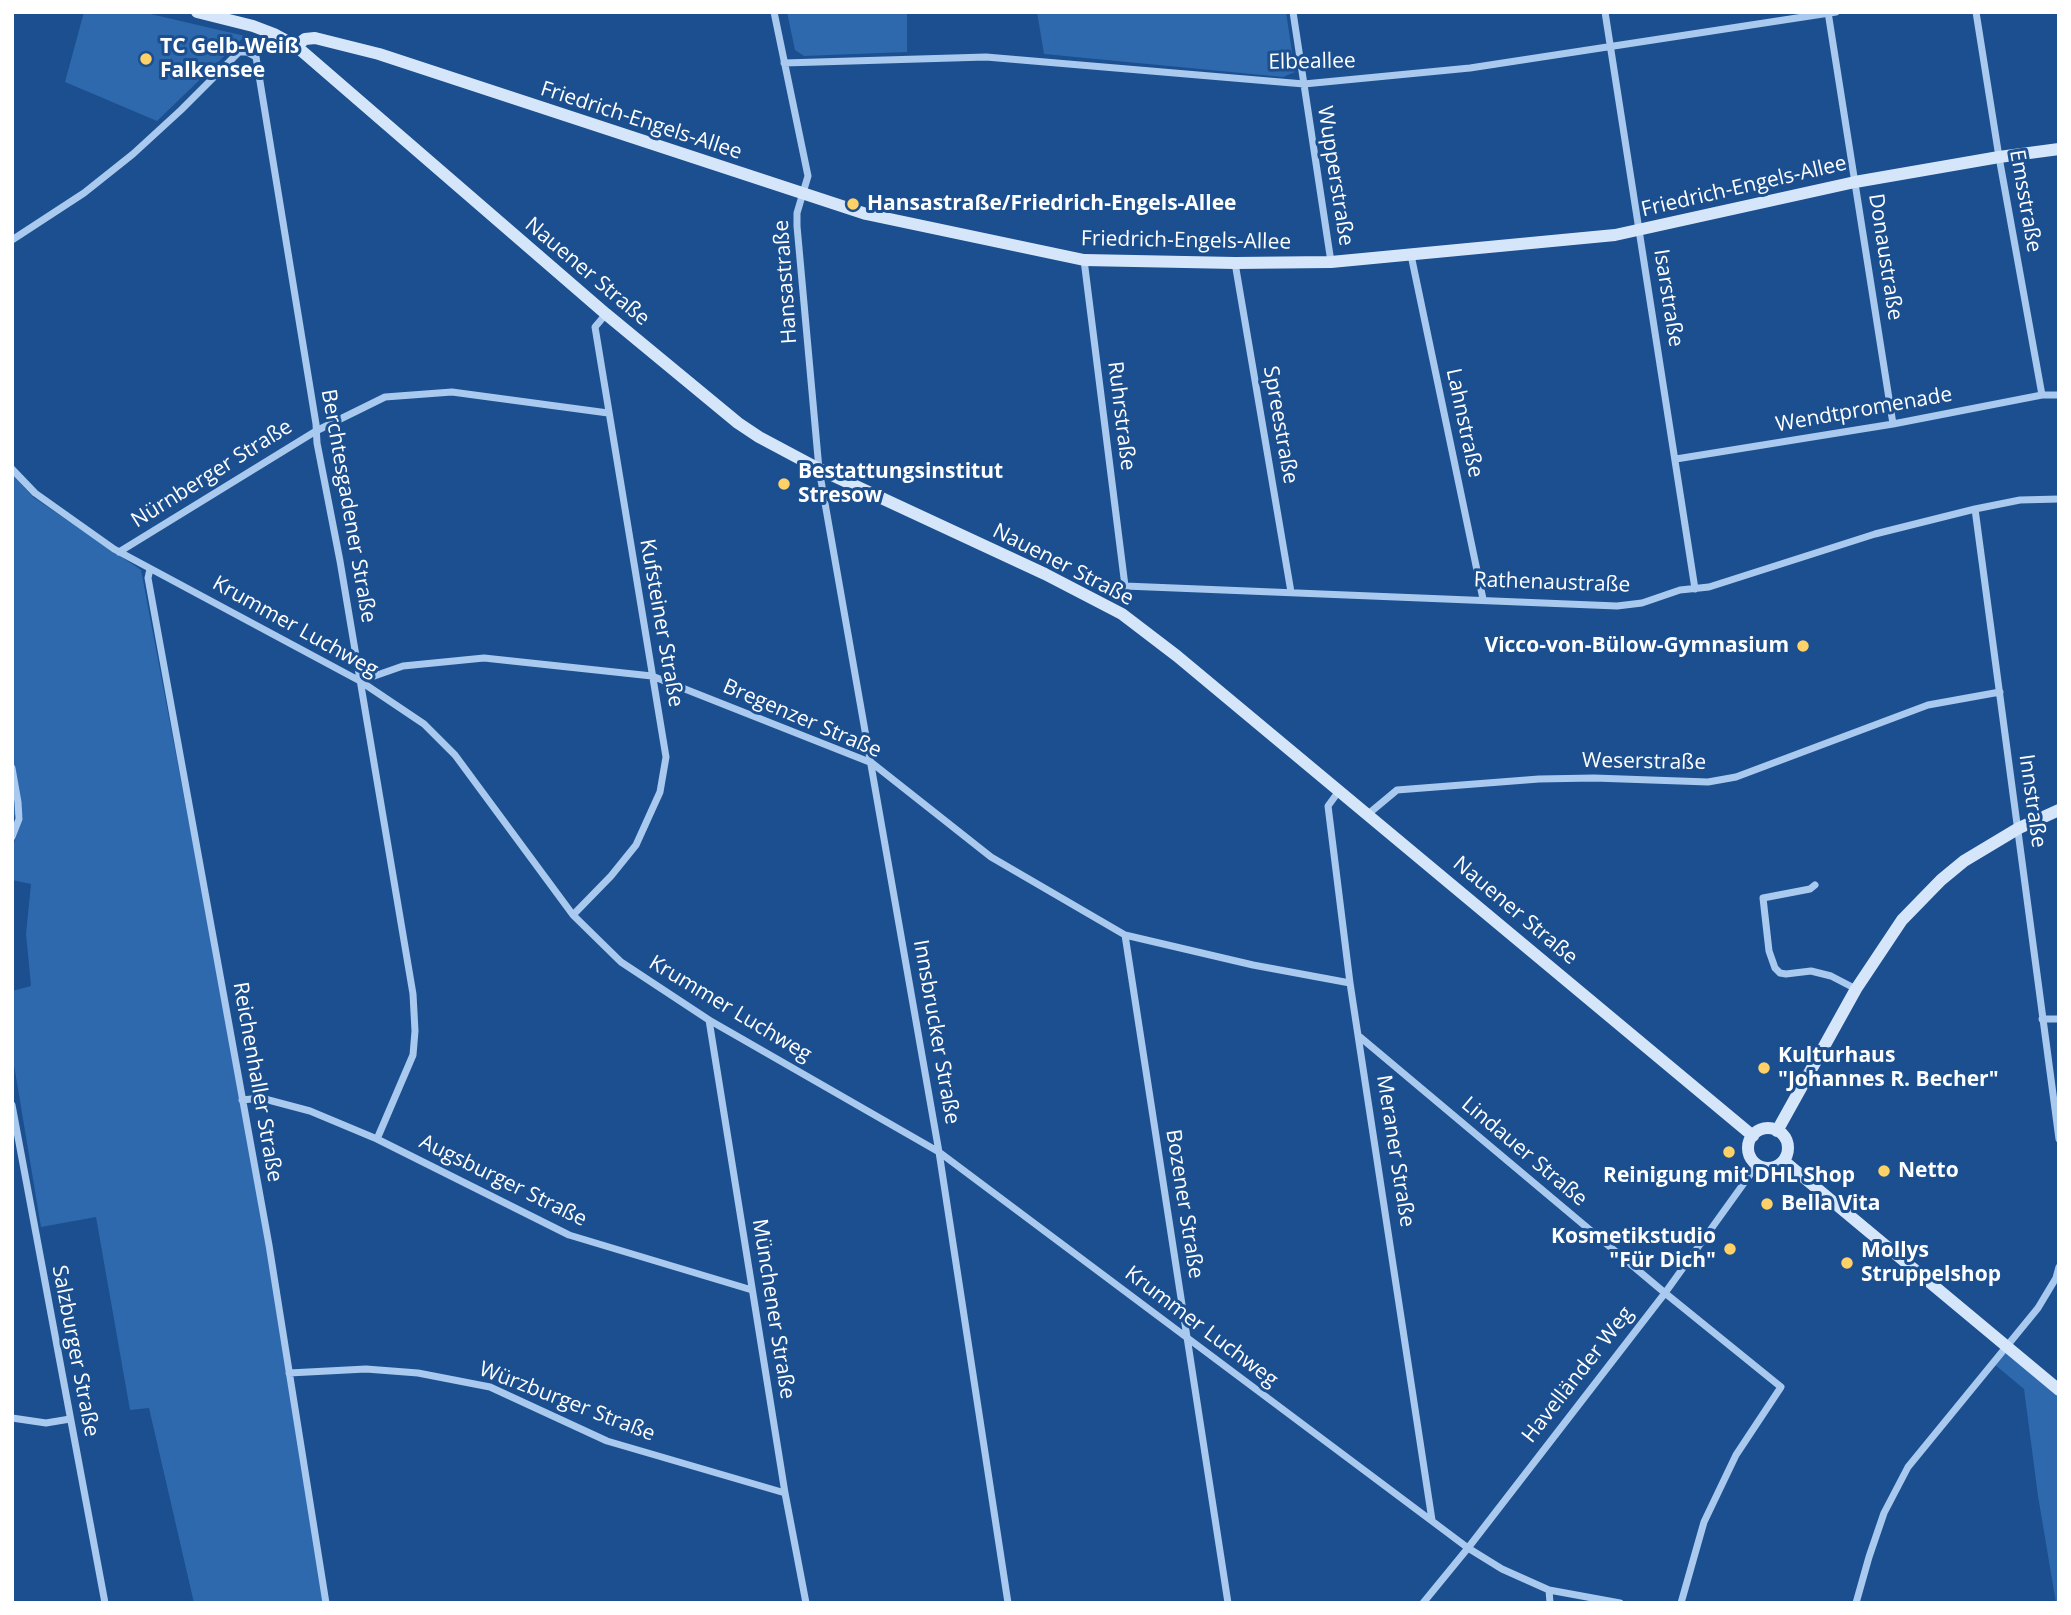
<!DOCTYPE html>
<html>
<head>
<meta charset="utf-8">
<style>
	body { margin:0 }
	#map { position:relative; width:2071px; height:1615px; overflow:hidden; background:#1b4f8f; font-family:"Open Sans",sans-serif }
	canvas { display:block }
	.frame { position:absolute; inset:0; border:14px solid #fff; pointer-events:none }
</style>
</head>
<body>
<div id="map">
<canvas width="2071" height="1615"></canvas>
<div class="frame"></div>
</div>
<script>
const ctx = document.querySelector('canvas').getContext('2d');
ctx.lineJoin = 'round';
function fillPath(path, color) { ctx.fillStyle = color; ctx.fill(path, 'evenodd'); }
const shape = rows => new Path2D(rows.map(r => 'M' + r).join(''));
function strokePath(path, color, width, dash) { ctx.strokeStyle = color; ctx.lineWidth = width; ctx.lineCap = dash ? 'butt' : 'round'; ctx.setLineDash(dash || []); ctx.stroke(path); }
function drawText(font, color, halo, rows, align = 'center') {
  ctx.font = font + ' "Open Sans",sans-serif'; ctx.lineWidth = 6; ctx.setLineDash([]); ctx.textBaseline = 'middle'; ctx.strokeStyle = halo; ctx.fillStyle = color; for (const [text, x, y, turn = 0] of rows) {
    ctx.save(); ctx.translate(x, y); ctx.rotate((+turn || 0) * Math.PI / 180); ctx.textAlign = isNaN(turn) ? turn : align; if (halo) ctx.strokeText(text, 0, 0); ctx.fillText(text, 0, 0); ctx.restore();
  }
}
fillPath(shape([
	[84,12,142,12,245,36,157,121,65,82],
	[787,12,907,12,907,52,804,56,795,50],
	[1037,12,1286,12,1295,72,1283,77,1044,54],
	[12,474,33,497,141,570,269,1245,328,1603,194,1603,149,1408,130,1410,96,1217,41,1227,12,1053,12,991,31,986,26,934,31,884,12,880,12,849,23,816,12,815],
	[2007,1347,2059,1390,2059,1603,2056,1603,2038,1496,2024,1389,1994,1364]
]), '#2e69ad');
strokePath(shape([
	[774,12,808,176,797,213,797,226,819,469,939,1152,1008,1603],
	[1293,12,1331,262],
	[1605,12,1695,589],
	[1828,12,1893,424],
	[1976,12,1999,157,2042,395],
	[784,63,986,57,1304,84,1470,68,1836,12],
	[12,240,84,193,133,154,181,110,239,52,247,52,256,57,316,424,317,443,340,561,413,994,415,1031,413,1055,377,1139],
	[1411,255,1483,599],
	[1084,260,1125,586,1617,606,1642,603,1680,590,1709,587,1875,534,1975,509,2020,500,2059,499],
	[1235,263,1291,592],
	[1676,459,1893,424,2042,395,2059,395],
	[12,469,35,493,114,549,360,681,424,724,455,755,573,915,621,962,709,1020,939,1152,1468,1548,1502,1569,1549,1590,1620,1603],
	[1975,509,2059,1139],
	[119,552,316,431,385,397,452,392,608,413],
	[150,569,148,578,269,1245,326,1603],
	[360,681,403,666,484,658,652,676,872,763,991,857,1125,935,1253,965,1350,983],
	[12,768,18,802,19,819,12,837],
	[1339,791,1328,806,1350,983,1432,1520],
	[1367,815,1397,790,1539,779,1594,778,1708,782,1736,777,1928,705,2000,692],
	[1815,885,1810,889,1763,898,1769,951,1775,968,1780,973,1786,974,1811,971,1831,976,1856,989],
	[573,915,611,876,636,845,660,792,666,757,595,327,606,314],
	[1125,935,1228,1603],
	[2042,1019,2059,1019],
	[709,1020,785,1493,806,1603],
	[1360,1037,1665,1293,1781,1387,1736,1455,1704,1522,1681,1603],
	[242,1100,261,1098,310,1111,377,1139,569,1235,752,1290],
	[12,1105,105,1603],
	[289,1373,366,1369,418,1373,490,1387,607,1441,785,1493],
	[12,1418,46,1423,70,1419],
	[1549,1590,1550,1603],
	[1423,1603,1468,1548,1665,1293,1757,1165],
	[1856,1603,1869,1557,1884,1513,1908,1467,2038,1308,2056,1278,2059,1267]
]), '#a9c9ee', 7);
strokePath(shape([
	[197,12,253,26,274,34,296,46,606,314,738,423,759,437,819,469,1045,574,1122,614,1177,656,1753,1136],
	[296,46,305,39,315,38,379,54,866,214,1084,260,1235,263,1331,262,1615,235,1855,182,1999,157,2059,149],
	'1748 1148a20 20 0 1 1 40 0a20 20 0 1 1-40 0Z',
	[1777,1131,1856,989,1902,920,1941,880,1964,861,2019,828,2059,810],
	[1784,1161,2059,1390]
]), '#d6e6fa', 12);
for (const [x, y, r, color] of [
	[146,59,7,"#ffd166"],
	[853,204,7,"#ffd166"],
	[784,484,7,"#ffd166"],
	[1803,646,7,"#ffd166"],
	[1764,1068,7,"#ffd166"],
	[1729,1152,7,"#ffd166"],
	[1884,1171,7,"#ffd166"],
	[1767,1204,7,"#ffd166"],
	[1730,1249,7,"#ffd166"],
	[1847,1263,7,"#ffd166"]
]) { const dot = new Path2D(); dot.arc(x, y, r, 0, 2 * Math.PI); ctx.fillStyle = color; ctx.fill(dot); strokePath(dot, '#1b4f8f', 2.5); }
drawText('bold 21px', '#fff', '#1b4f8f', [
	["TC Gelb-Weiß",160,47],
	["Falkensee",160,71],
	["Hansastraße/Friedrich-Engels-Allee",867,204],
	["Bestattungsinstitut",798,472],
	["Stresow",798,496],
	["Vicco-von-Bülow-Gymnasium",1789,646,"right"],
	["Kulturhaus",1778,1056],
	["\"Johannes R. Becher\"",1778,1080],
	["Netto",1898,1171],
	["Reinigung mit DHL Shop",1729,1176,"center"],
	["Bella Vita",1781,1204],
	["Kosmetikstudio",1716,1237,"right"],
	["\"Für Dich\"",1716,1261,"right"],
	["Mollys",1861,1251],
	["Struppelshop",1861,1275]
], 'left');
drawText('21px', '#fff', '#1b4f8f', [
	["Elbeallee",1312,62,-1],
	["Friedrich-Engels-Allee",641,121,18],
	["Wupperstraße",1335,176,81],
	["Friedrich-Engels-Allee",1744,187,-13],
	["Emsstraße",2025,201,80],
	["Friedrich-Engels-Allee",1186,241,1],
	["Donaustraße",1885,257,81],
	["Nauener Straße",587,272,40],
	["Hansastraße",786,282,-94],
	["Isarstraße",1668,298,81],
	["Wendtpromenade",1864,410,-10],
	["Ruhrstraße",1121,416,83],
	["Lahnstraße",1464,423,78],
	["Spreestraße",1280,425,80],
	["Nürnberger Straße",212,474,-32],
	["Berchtesgadener Straße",348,506,80],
	["Nauener Straße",1063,565,27],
	["Rathenaustraße",1552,583,2],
	["Kufsteiner Straße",661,623,80],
	["Krummer Luchweg",295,627,29],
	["Bregenzer Straße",802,719,23],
	["Weserstraße",1644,762,1],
	["Innstraße",2032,801,82],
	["Nauener Straße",1515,911,40],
	["Krummer Luchweg",730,1009,31],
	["Innsbrucker Straße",936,1032,80],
	["Reichenhaller Straße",257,1082,80],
	["Meraner Straße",1395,1151,81],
	["Lindauer Straße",1524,1152,40],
	["Augsburger Straße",503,1181,26],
	["Bozener Straße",1184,1204,81],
	["Münchener Straße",773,1309,81],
	["Krummer Luchweg",1201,1327,37],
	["Salzburger Straße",75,1351,79],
	["Havelländer Weg",1578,1375,-52],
	["Würzburger Straße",567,1402,21]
]);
</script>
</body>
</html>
